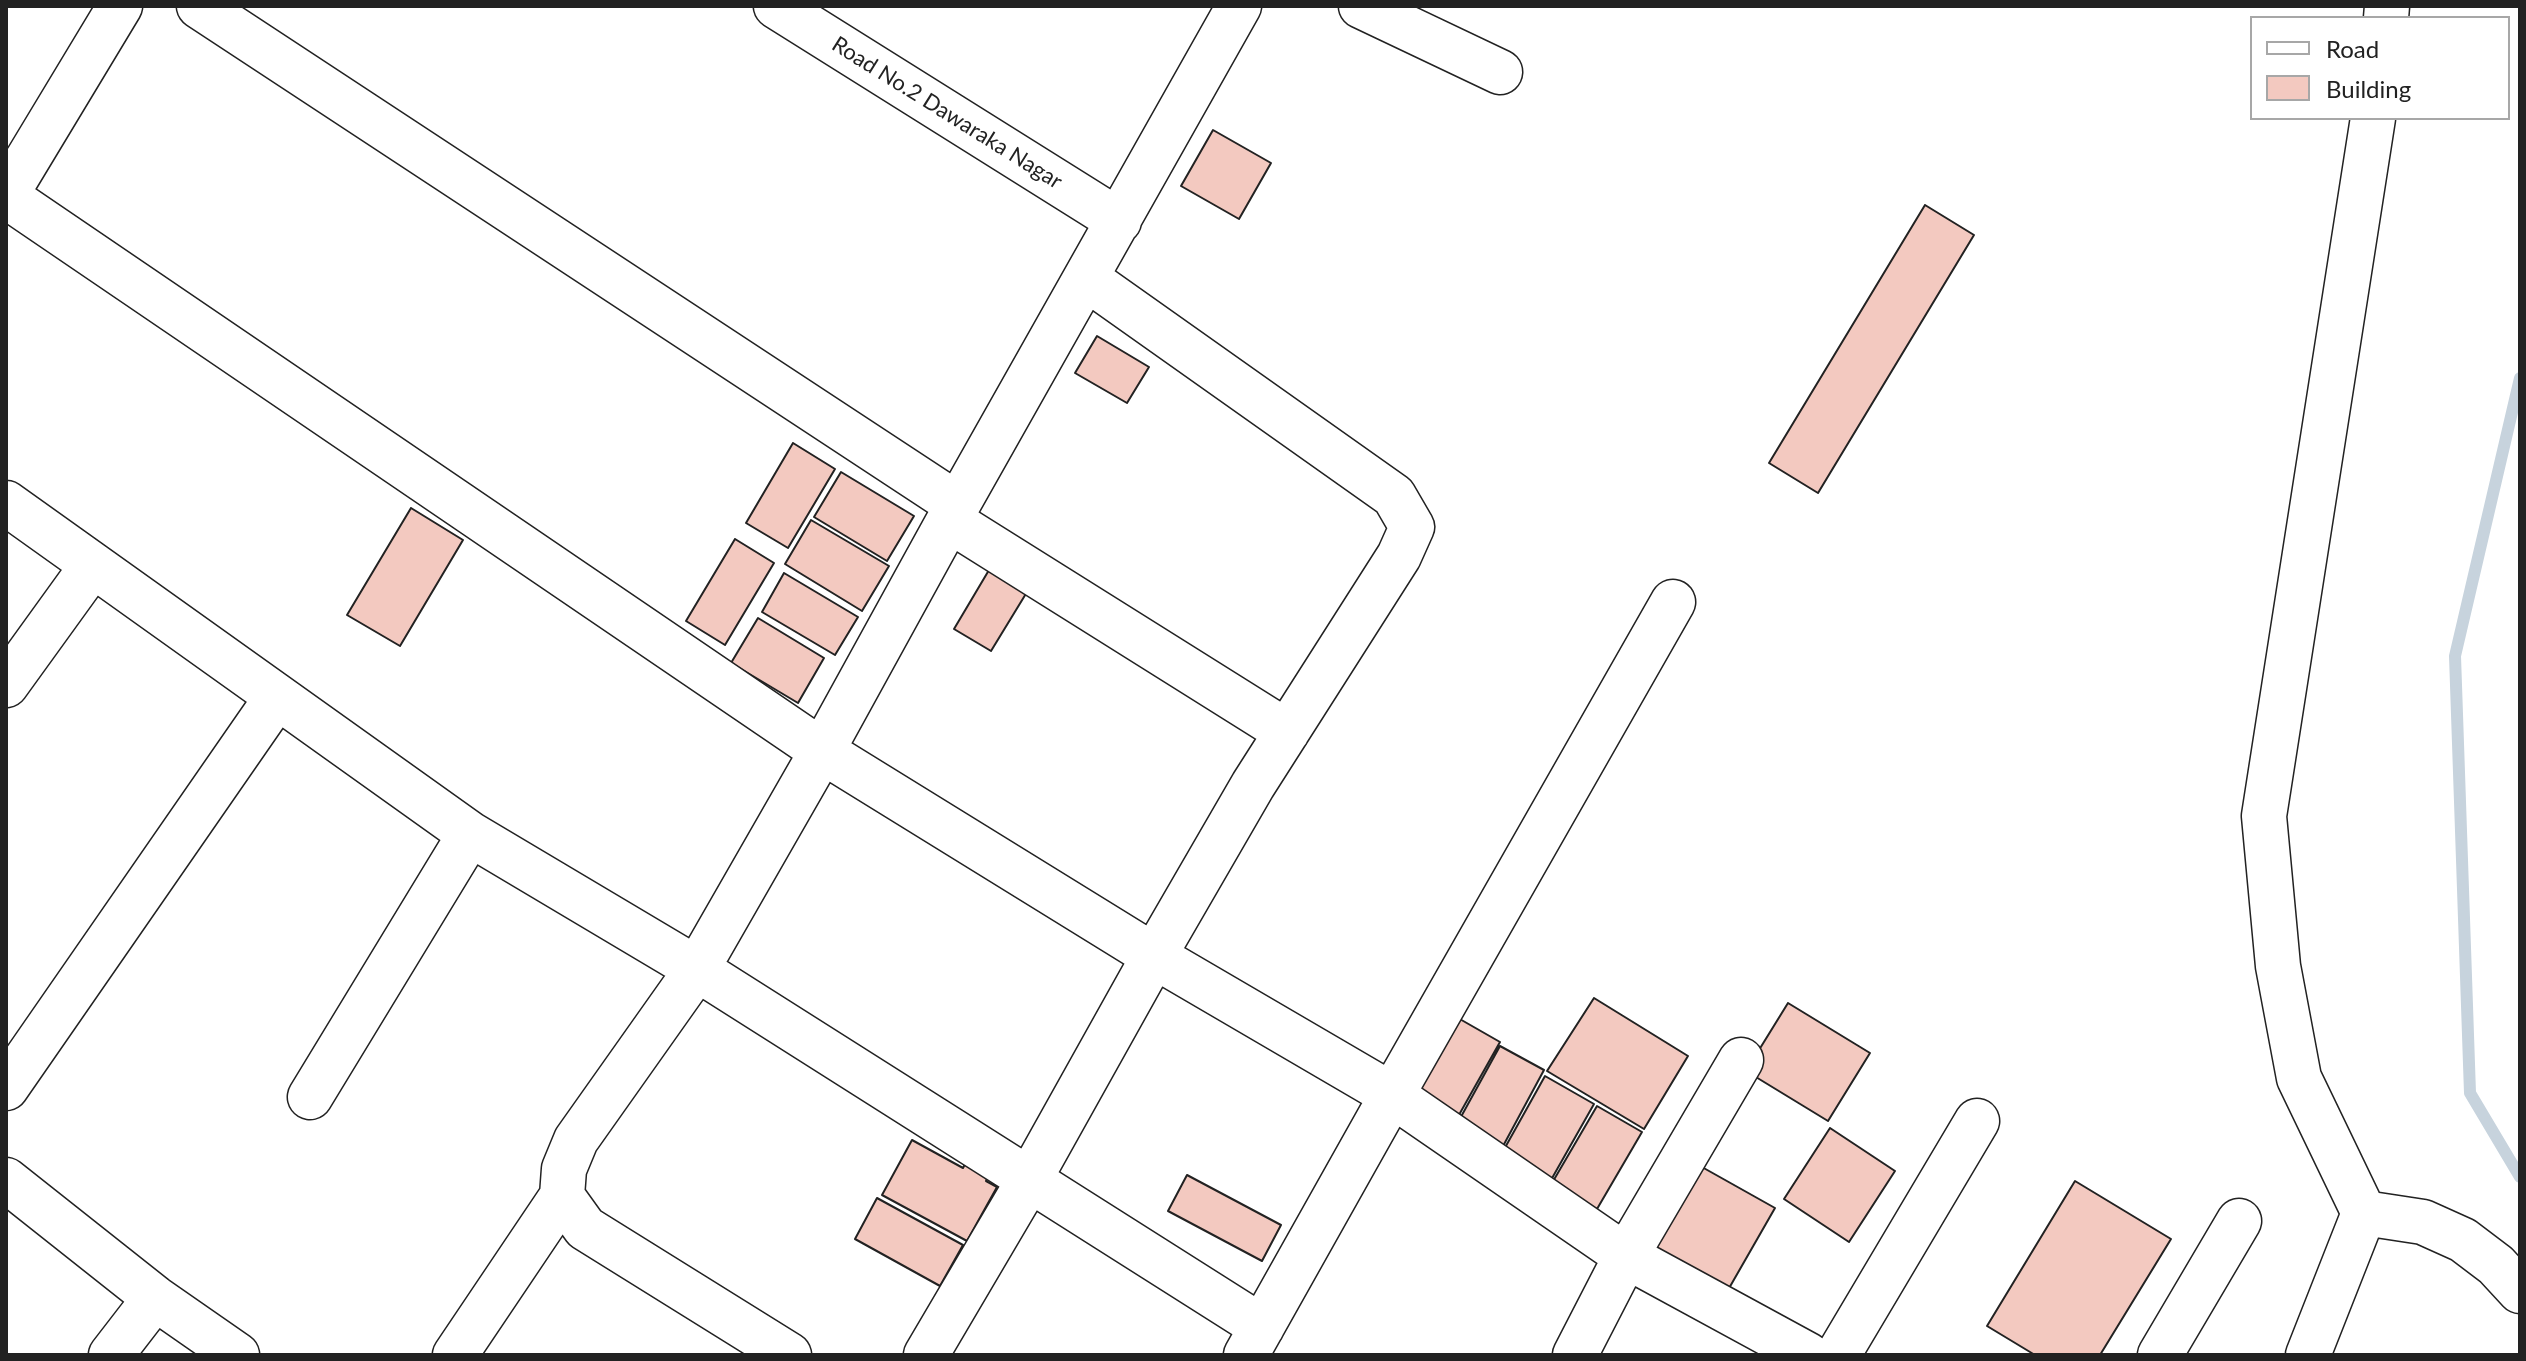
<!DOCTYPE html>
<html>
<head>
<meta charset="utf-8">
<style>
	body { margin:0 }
	#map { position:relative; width:2526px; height:1361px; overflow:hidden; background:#fff; font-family:Lato,sans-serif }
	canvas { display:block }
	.frame { position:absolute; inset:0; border:8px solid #222; pointer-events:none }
	.legend { position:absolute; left:2250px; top:16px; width:260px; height:104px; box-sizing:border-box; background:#fff; border:2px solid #a7a7a7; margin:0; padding:10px 14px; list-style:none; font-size:24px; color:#222 }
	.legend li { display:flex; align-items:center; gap:16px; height:40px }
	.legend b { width:40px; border:2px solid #a7a7a7 }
</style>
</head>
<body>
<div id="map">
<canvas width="2526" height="1361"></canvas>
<div class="frame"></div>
<ul class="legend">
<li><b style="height:10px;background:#fff"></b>Road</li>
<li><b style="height:22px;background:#f3c9c0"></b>Building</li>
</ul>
</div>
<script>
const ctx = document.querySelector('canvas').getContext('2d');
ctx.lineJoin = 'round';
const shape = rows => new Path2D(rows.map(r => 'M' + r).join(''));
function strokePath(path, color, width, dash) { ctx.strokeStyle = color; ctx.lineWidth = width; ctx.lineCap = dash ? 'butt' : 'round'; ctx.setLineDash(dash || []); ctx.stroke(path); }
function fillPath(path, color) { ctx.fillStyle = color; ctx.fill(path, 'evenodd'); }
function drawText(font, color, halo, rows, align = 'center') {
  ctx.font = font + ' Lato,sans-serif'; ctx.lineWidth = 6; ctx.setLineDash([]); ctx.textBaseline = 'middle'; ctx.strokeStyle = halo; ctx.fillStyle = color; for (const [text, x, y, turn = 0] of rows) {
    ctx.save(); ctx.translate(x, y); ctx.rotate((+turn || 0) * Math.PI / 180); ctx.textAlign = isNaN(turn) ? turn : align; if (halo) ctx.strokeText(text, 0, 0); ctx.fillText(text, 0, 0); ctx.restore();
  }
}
strokePath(shape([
	[2520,378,2455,656,2470,1093,2520,1177]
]), '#c7d3dd', 12);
const building = shape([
	[1213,130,1271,163,1239,219,1181,186,1213,130],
	[1925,205,1974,235,1818,493,1769,463,1925,205],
	[1097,336,1149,367,1127,403,1075,373,1097,336],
	[793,443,835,469,788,548,746,523,793,443],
	[841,472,914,516,887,561,814,517,841,472],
	[411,508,463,540,400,646,347,615,411,508],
	[811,520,889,566,862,611,785,564,811,520],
	[735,539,774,563,725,645,686,621,735,539],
	[989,570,1027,592,991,651,954,629,989,570],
	[784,573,858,617,835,655,762,612,784,573],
	[758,618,824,658,798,703,731,663,758,618],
	[1594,998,1688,1056,1644,1129,1547,1071,1594,998],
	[1788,1003,1870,1053,1828,1121,1746,1071,1788,1003],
	[1451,1014,1500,1042,1455,1122,1406,1094,1451,1014],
	[1500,1046,1544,1070,1502,1148,1457,1124,1500,1046],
	[1545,1076,1594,1104,1551,1180,1502,1153,1545,1076],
	[1597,1106,1642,1132,1597,1209,1552,1183,1597,1106],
	[1830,1128,1895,1171,1849,1242,1784,1199,1830,1128],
	[912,1140,963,1168,969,1156,992,1168,986,1181,997,1187,967,1241,882,1195,912,1140],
	[1693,1162,1775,1208,1724,1297,1641,1249,1693,1162],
	[1187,1175,1281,1225,1262,1261,1168,1211,1187,1175],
	[2075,1181,2171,1239,2100,1355,2035,1355,1987,1326,2075,1181],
	[877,1198,963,1245,940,1286,855,1239,877,1198]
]);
fillPath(building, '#f3c9c0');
strokePath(building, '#222', 2);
const minor = shape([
	[199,6,958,505],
	[776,6,1119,221],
	[1361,6,1500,72],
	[2386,18,2387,6],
	[6,195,120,6],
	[6,196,822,751,1154,956,1392,1095,1626,1256,1808,1355],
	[6,503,470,834,697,969,1262,1327],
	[949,520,1287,732],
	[6,685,92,566],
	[6,1088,277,697],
	[310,1097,470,834],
	[6,1180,155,1298,237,1355],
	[2364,1213,2423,1222,2463,1240,2496,1265,2520,1291],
	[111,1355,155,1298],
	[455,1355,562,1196],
	[789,1355,585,1228,562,1196,564,1169,576,1140,697,969,822,751,949,520,1239,6],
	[926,1355,1029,1180,1154,956,1253,785,1399,556,1412,527,1394,496,1086,278],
	[1246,1355,1392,1095,1673,602],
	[1575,1355,1626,1256,1741,1060],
	[1838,1355,1977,1121],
	[2160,1355,2239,1221],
	[2308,1355,2364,1213,2299,1078,2278,966,2264,816,2373,118]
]);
strokePath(minor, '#222', 47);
strokePath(minor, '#fff', 44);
drawText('22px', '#222', '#fff', [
	["Road No.2 Dawaraka Nagar",947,113,32]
]);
</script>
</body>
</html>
